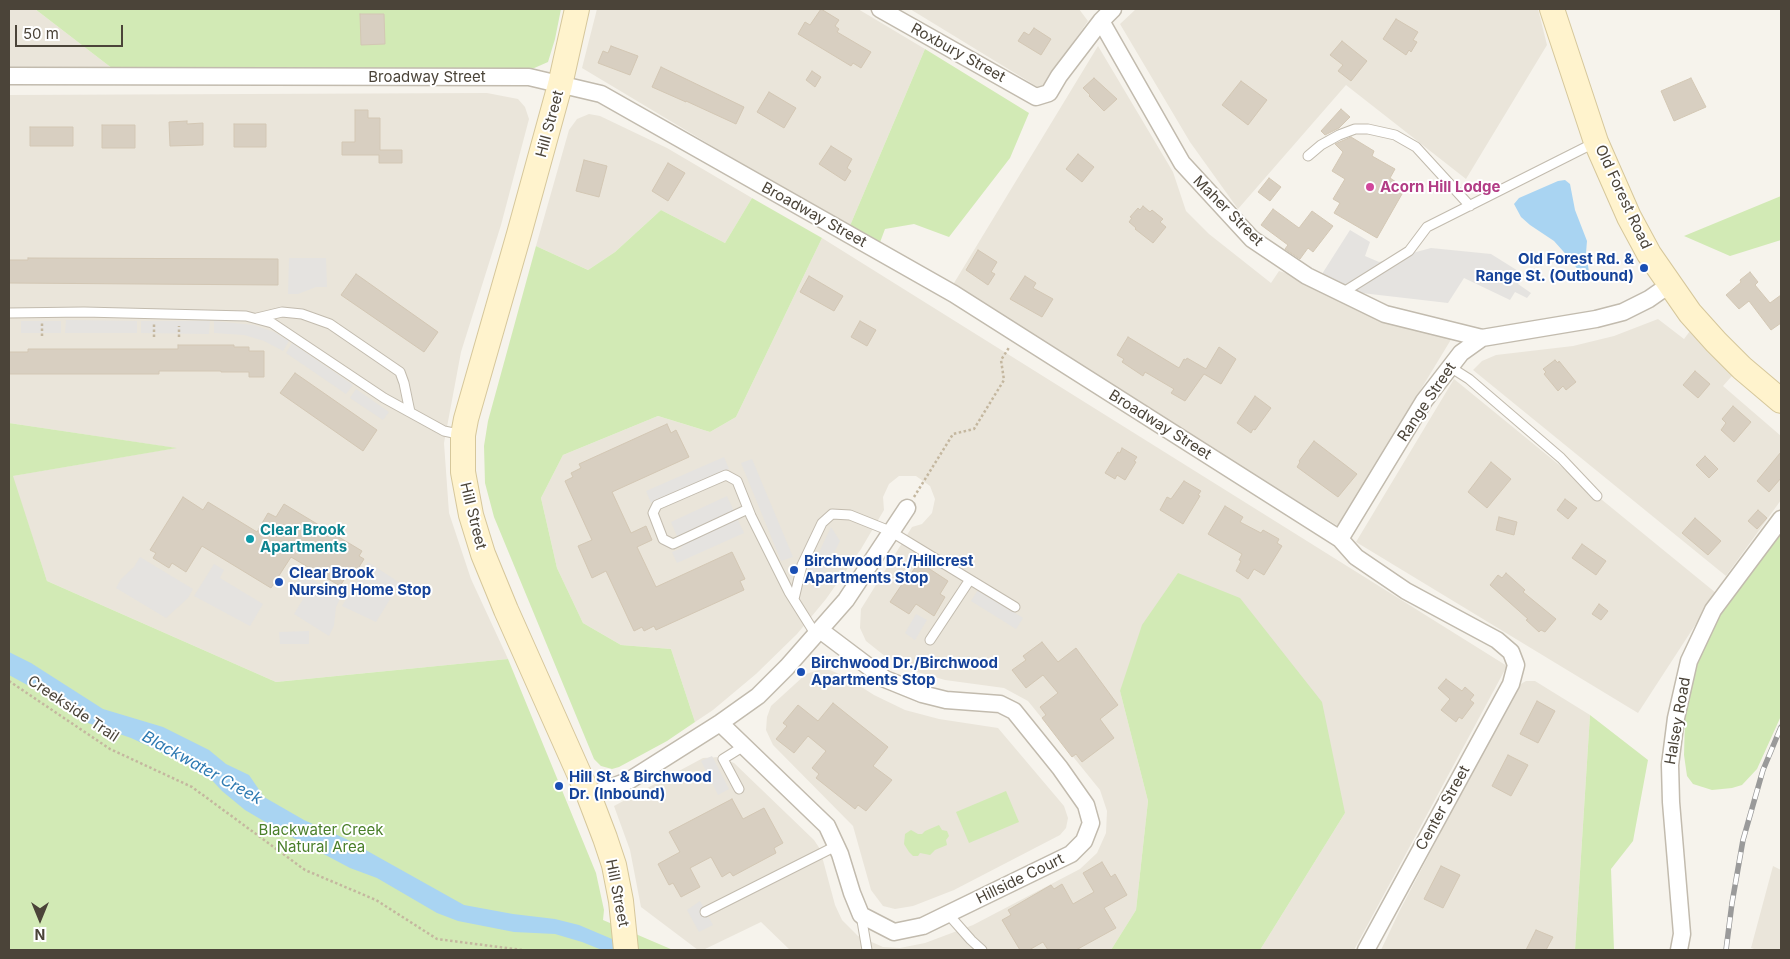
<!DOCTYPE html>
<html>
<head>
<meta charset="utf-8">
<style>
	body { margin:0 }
	#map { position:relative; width:1790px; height:959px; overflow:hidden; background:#f6f3ec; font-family:Inter,sans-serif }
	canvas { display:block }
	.frame { position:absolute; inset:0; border:10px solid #4b4439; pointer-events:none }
	.north { position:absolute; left:15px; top:894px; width:50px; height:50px; -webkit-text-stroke:4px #fff; paint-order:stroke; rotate:180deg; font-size:14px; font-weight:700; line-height:20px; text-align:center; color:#4b4439 }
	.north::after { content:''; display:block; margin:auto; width:18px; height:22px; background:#4b4439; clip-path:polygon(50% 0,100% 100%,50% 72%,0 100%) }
	.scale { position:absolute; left:15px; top:25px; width:108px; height:22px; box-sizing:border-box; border:2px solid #4b4439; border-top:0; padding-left:6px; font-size:15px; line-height:18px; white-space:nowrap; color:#4b4439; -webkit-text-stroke:4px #fff; paint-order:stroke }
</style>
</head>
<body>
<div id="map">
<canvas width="1790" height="959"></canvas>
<div class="frame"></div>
<div class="north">N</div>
<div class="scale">50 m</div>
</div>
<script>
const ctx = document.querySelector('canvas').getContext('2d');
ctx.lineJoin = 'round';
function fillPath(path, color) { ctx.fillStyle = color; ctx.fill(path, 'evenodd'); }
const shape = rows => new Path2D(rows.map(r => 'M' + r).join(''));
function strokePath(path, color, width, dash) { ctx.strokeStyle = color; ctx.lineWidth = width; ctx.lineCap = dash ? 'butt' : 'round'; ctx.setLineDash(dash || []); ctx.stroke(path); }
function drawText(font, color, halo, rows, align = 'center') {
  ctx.font = font + ' Inter,sans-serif'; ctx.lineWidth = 4; ctx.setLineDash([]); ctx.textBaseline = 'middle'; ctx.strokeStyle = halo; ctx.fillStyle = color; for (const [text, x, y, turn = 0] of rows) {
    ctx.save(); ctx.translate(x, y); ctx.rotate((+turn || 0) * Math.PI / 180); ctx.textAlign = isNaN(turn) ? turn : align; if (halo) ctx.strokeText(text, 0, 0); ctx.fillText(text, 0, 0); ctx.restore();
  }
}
fillPath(shape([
	[9,9,35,9,113,69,9,69],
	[597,9,858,9,925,49,849,228,582,68],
	[910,9,1079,9,1088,21,1041,89],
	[1136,9,1538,9,1547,45,1466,179,1346,85,1238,209,1190,142,1120,24],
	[1098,46,1173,172,1186,211,1209,234,1271,283,1279,271,1458,328,1338,526,951,288],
	[487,93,518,99,525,107,529,119,501,225,461,352,444,443,449,513,471,579,508,659,276,682,47,581,12,476,175,448,9,423,9,95],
	[589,114,600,116,667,148,752,198,725,243,661,210,615,252,588,270,536,246,569,130,577,119],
	[822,238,1507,666,1354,950,1260,950,1345,813,1120,691,1148,801,1136,910,1111,950,790,950,761,922,703,950,698,950,641,907,630,850,614,806,703,758,719,757,734,763,814,840,820,849,835,905,842,920,858,936,883,947,900,948,925,943,973,925,1080,869,1097,853,1106,833,1107,811,1100,790,1028,701,1004,688,945,680,914,671,886,657,866,641,860,628,861,609,912,527,922,524,932,513,935,499,930,486,916,476,899,476,889,484,883,497,884,510,861,549,826,599,797,634,756,674,713,710,695,722,671,649,621,645,583,623,557,568,541,498,563,455,658,416,710,432,736,417],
	[1658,319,1684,339,1690,331,1739,368,1723,386,1781,436,1781,500,1726,576,1473,370,1482,361,1496,355,1573,346,1614,336],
	[1454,379,1716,593,1638,713,1356,542],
	[825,668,844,676,874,695,905,710,939,719,998,728,1064,806,1068,818,1066,828,1060,835,954,890,913,906,895,909,883,906,871,890,853,826,773,745,766,730,767,717,771,706,806,674],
	[1526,681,1535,681,1590,715,1575,950,1381,950,1399,912,1517,686],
	[1773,866,1781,870,1781,950,1757,950,1751,948]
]), '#eae5da');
fillPath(shape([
	[35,9,561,9,555,39,548,62,532,69,113,69],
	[925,49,1029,113,1010,158,949,237,914,224,885,229,879,245,849,228],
	[1781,196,1781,240,1730,256,1684,236],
	[752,198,822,238,736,417,710,432,658,416,563,455,541,498,557,568,583,623,621,645,671,649,695,722,667,741,619,767,612,769,601,766,594,759,494,517,485,483,484,446,488,421,536,246,588,270,615,252,661,210,725,243],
	[9,423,177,448,13,476,47,581,276,682,508,659,596,873,604,910,603,920,673,950,9,950],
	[1781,533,1781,716,1757,769,1742,785,1732,788,1712,790,1693,784,1687,776,1684,755,1686,682,1726,598],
	[1178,573,1240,598,1322,702,1345,813,1260,950,1111,950,1136,910,1148,801,1120,691,1142,625],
	[1590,715,1648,760,1633,841,1611,869,1614,950,1575,950],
	[1006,791,1019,822,969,843,956,812],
	[939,825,942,830,947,831,949,836,946,840,947,845,935,850,930,855,920,853,918,856,913,856,909,852,904,844,905,834,911,830,918,834,922,834,925,831]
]), '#d2eab5');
fillPath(shape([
	[1350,230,1370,242,1365,256,1379,262,1431,248,1491,254,1523,274,1518,284,1531,293,1527,298,1515,292,1510,300,1464,278,1448,303,1353,292,1322,274],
	[289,258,326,258,327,287,316,287,298,294,288,294],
	[66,320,137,321,137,333,65,333],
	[21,321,61,321,61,333,21,333],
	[141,321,210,321,209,334,141,333],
	[214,321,254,325,274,332,289,341,283,351,264,341,244,335,214,333],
	[292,343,353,385,346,394,286,353],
	[356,389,389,412,383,420,350,398],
	[724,457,729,469,651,503,646,491],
	[752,459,793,557,781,561,741,463],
	[727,496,744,533,677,563,672,552,682,548,671,522],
	[831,527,840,541,816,589,806,580],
	[140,557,193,589,188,598,166,618,116,588,121,579,134,567],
	[368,562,400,583,376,622,342,606],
	[214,564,224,570,220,578,263,604,250,626,194,596],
	[302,573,341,597,336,607,334,626,329,636,294,614,308,591,295,584],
	[978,590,1023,618,1016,629,971,601],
	[916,614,927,620,915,640,905,633],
	[309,631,309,644,280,644,279,632],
	[712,756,729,789,718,795,701,761],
	[700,901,713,925,699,932,687,910]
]), '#e5e3e0');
fillPath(shape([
	[1565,180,1570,184,1575,210,1587,241,1586,253,1590,278,1584,277,1581,274,1571,260,1554,241,1530,225,1521,217,1514,204,1519,198,1558,181],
	[9,652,31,663,103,709,163,727,209,750,226,764,249,775,264,797,304,820,346,839,464,905,513,914,555,919,579,925,638,950,602,950,582,942,555,934,514,932,458,921,437,913,377,878,350,868,284,833,245,810,222,791,208,776,181,761,131,738,88,723,51,698,9,675]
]), '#a9d4f2');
const building = shape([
	[821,9,839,20,835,26,839,29,837,32,871,52,861,68,853,63,851,66,798,34,805,22,810,25,821,9],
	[360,14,384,14,385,44,361,45,360,14],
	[1396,19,1418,32,1413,40,1417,42,1411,52,1409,50,1406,55,1383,39,1396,19],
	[1034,28,1051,39,1041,55,1018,41,1024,32,1029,35,1034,28],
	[1342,41,1367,61,1351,81,1338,71,1343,65,1330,55,1342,41],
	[611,46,638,56,630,75,598,63,603,51,608,53,611,46],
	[661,67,744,107,736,124,686,101,686,102,652,87,661,67],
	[812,71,821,77,815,87,806,80,812,71],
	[1094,78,1117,99,1104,111,1089,96,1090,95,1083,88,1094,78],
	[1691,78,1706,107,1674,121,1661,91,1691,78],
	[1241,81,1267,100,1248,125,1222,105,1241,81],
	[769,92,796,108,784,128,757,112,769,92],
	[1341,109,1350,117,1339,128,1325,135,1321,131,1341,109],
	[355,110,368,110,368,118,380,118,380,150,402,150,402,163,379,163,379,155,342,155,342,142,355,142,355,110],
	[187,121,187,124,203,123,203,145,170,146,169,122,187,121],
	[234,124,266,124,266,147,234,147,234,124],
	[102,125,135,125,135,148,102,148,102,125],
	[30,127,73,127,73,146,30,146,30,127],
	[1351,137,1374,151,1372,156,1395,169,1390,178,1399,184,1402,194,1377,238,1334,213,1340,203,1333,199,1345,179,1332,171,1343,152,1335,144,1351,137],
	[831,146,852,159,847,168,851,171,845,181,819,164,831,146],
	[1078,154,1094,167,1082,182,1066,169,1078,154],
	[584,160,607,166,599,197,576,191,584,160],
	[668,163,685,173,668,201,652,191,668,163],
	[1269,178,1281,187,1270,201,1258,192,1269,178],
	[1143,206,1150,212,1152,210,1163,219,1160,222,1166,227,1153,243,1135,229,1136,228,1129,222,1132,218,1130,217,1138,208,1140,210,1143,206],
	[1273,209,1299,228,1312,211,1333,226,1313,252,1308,248,1300,259,1285,249,1288,245,1261,225,1273,209],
	[978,250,997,262,991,272,995,274,988,285,966,270,978,250],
	[28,258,278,259,278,285,9,283,9,260,28,260,28,258],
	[1750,272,1758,282,1755,285,1770,303,1781,295,1781,323,1771,330,1749,301,1739,309,1726,295,1741,282,1740,280,1750,272],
	[356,274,438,332,424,352,341,295,356,274],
	[809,276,843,296,834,311,800,292,809,276],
	[1025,276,1036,283,1033,288,1053,299,1042,317,1010,299,1025,276],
	[860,321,876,330,867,346,851,337,860,321],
	[1128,337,1179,368,1184,359,1186,360,1187,358,1206,369,1219,347,1236,359,1221,384,1204,374,1185,401,1171,393,1174,389,1145,372,1143,376,1122,362,1124,359,1117,355,1128,337],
	[178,345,234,345,234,347,249,347,249,351,264,351,264,377,249,377,249,372,221,372,221,371,159,371,159,374,9,374,9,352,28,352,28,349,178,349,178,345],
	[1555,360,1558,363,1559,361,1576,382,1566,390,1563,386,1558,391,1544,374,1546,372,1543,369,1555,360],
	[1695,371,1710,384,1698,398,1683,385,1695,371],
	[295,373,377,430,363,451,280,393,295,373],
	[1255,396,1271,408,1255,430,1253,429,1251,433,1237,423,1255,396],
	[1733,406,1751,422,1734,442,1721,430,1726,423,1722,419,1733,406],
	[667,424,671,433,676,430,689,457,612,492,631,533,646,526,652,540,637,547,656,587,732,552,745,579,740,581,744,590,656,630,654,626,644,631,642,627,634,631,606,571,592,578,578,546,592,540,565,481,573,477,571,473,581,468,579,464,667,424],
	[1314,441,1357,474,1338,497,1297,467,1300,462,1299,461,1314,441],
	[1122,448,1137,457,1134,461,1136,462,1125,480,1117,475,1115,479,1105,473,1118,452,1120,453,1122,448],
	[1781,452,1781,478,1769,492,1757,481,1781,452],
	[1705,456,1718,469,1709,478,1696,465,1705,456],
	[1491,462,1511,479,1487,508,1468,492,1491,462],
	[1184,481,1201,491,1198,495,1200,496,1183,524,1160,510,1167,497,1171,499,1184,481],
	[183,497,203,510,208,502,257,532,268,513,276,517,284,504,362,551,359,556,364,559,354,575,349,572,340,586,291,557,271,588,202,546,186,572,172,563,169,568,153,558,156,553,150,550,183,497],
	[1565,499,1577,508,1568,519,1557,510,1565,499],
	[1225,506,1243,517,1240,522,1261,533,1263,530,1279,539,1277,543,1282,546,1264,575,1254,569,1248,579,1236,571,1241,561,1239,560,1242,554,1208,534,1225,506],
	[1758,510,1767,518,1757,529,1748,521,1758,510],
	[1499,517,1517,522,1514,535,1496,530,1499,517],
	[1695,518,1721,541,1708,555,1682,533,1695,518],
	[1582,544,1606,561,1596,575,1572,558,1582,544],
	[919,562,948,581,940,594,945,597,934,616,916,604,909,614,890,602,909,574,910,575,919,562],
	[1506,573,1525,590,1523,592,1556,619,1545,632,1541,630,1539,632,1526,620,1528,619,1490,585,1498,575,1502,578,1506,573],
	[1599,604,1608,611,1601,620,1592,614,1599,604],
	[1042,642,1058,662,1076,648,1118,705,1100,719,1114,738,1082,762,1076,754,1072,757,1042,718,1046,715,1040,707,1058,693,1043,675,1026,688,1012,670,1026,660,1023,656,1042,642],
	[1446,679,1462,691,1465,687,1474,695,1470,700,1474,703,1462,719,1459,717,1456,722,1441,710,1450,699,1438,688,1446,679],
	[1537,701,1555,711,1538,743,1520,734,1537,701],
	[833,703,888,747,873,766,892,780,866,811,858,805,855,809,816,778,819,774,812,768,826,751,808,736,794,753,776,739,787,726,783,723,798,705,818,721,833,703],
	[1508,755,1528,765,1511,796,1492,786,1508,755],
	[732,799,743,819,764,808,783,843,774,848,776,853,733,876,730,872,722,877,711,857,690,868,700,887,681,897,673,883,669,885,658,864,680,852,669,832,732,799],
	[1102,862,1111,877,1115,874,1127,895,1104,908,1116,928,1076,950,1048,950,1043,942,1029,950,1020,950,1002,920,1011,915,1008,910,1051,885,1054,889,1062,884,1073,904,1094,892,1083,873,1102,862],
	[1441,866,1460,875,1443,908,1424,899,1441,866],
	[1536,930,1553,937,1546,950,1526,950,1536,930]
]);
fillPath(building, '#d8cfc1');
strokePath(building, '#d3c7b4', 1);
const lane = shape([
	[1308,156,1321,145,1339,135,1355,129,1368,129,1395,135,1416,147,1470,206],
	[1342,293,1409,251,1427,227,1596,142],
	[9,313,84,312,246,316,272,323,384,398,444,431,463,435],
	[257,318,282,312,302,314,330,324,400,372,404,383,410,412],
	[1450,367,1469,379,1561,458,1597,496],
	[748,509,673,544,663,539,653,513,657,505,726,475,737,481,751,516,789,592,816,635],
	[794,599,802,565,822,523,832,514,850,515,890,531,1015,607],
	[930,640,969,581],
	[739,789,723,759,744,746],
	[705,912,836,846],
	[948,914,971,940,982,950],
	[861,915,867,950]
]);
const street = shape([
	[880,9,1036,97,1049,93,1059,76,1101,21,1113,9],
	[1101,21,1182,163,1252,239,1307,276,1385,314,1482,338],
	[9,76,529,77,601,94,954,294,1340,539,1356,557,1406,591,1497,640,1511,652,1516,665,1511,684,1366,950],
	[1340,539,1424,401,1461,353,1482,338,1596,319,1623,312,1649,299,1669,285],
	[720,723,827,826,840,854,852,893,861,915,894,932,923,926,1071,854,1084,841,1091,823,1086,805,1060,768,1014,711,1000,704,946,700,922,694,885,679,820,630],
	[589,796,630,780,720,723,758,696,787,667,846,600,907,508],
	[1679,950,1682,934,1671,802,1670,765,1676,718,1689,661,1713,610,1781,519]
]);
const secondary = shape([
	[577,9,560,85,519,234,466,419,463,435,463,472,471,515,483,554,506,610,589,796,605,838,614,865,621,901,626,950],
	[1552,9,1596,142,1629,217,1649,254,1690,313,1716,342,1742,368,1781,401]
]);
strokePath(lane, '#c2bbae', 11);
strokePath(street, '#c2bbae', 19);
strokePath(secondary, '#d6c79b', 26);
strokePath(shape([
	[42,336,42,322],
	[154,337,154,323],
	[179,337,179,326],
	[914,497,953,434,974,429,1004,380,1001,360,1010,346],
	[9,681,110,749,192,787,305,870,376,900,437,939,522,950]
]), '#c4b79f', 2.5, [2.5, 2.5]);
strokePath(lane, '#fff', 9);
strokePath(street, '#fff', 16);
strokePath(secondary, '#fff3cd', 24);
const rail = shape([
	[1726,950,1732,903,1743,840,1763,770,1781,727]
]);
strokePath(rail, '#9a9a9a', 5.5);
strokePath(rail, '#fff', 4, [11]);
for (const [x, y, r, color] of [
	[1370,187,5,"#d1479c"],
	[1644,268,5,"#1a4fb4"],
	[250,539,5,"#0f9aa8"],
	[794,570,5,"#1a4fb4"],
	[279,582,5,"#1a4fb4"],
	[801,672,5,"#1a4fb4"],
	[559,786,5,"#1a4fb4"]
]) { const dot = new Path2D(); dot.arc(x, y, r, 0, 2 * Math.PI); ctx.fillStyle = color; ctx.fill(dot); strokePath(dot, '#fff', 2); }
drawText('15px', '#4b4439', '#fff', [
	["Roxbury Street",958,53,29],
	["Broadway Street",427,77],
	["Hill Street",550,124,-75],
	["Old Forest Road",1623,197,65],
	["Maher Street",1228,211,45],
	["Broadway Street",814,215,29],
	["Range Street",1427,402,-56],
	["Broadway Street",1160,425,32],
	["Hill Street",473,516,76],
	["Creekside Trail",73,709,34],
	["Halsey Road",1678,721,-80],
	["Center Street",1443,808,-61],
	["Hillside Court",1020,879,-26],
	["Hill Street",617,893,79]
]);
drawText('bold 15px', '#b23c85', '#fff', [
	["Acorn Hill Lodge",1380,187]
], 'left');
drawText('bold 15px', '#164399', '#fff', [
	["Old Forest Rd. &",1634,259,"right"],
	["Range St. (Outbound)",1634,276,"right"],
	["Birchwood Dr./Hillcrest",804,561],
	["Apartments Stop",804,578],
	["Clear Brook",289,573],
	["Nursing Home Stop",289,590],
	["Birchwood Dr./Birchwood",811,663],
	["Apartments Stop",811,680],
	["Hill St. & Birchwood",569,777],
	["Dr. (Inbound)",569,794]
], 'left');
drawText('bold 15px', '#0d838f', '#fff', [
	["Clear Brook",260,530],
	["Apartments",260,547]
], 'left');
drawText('15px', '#4a7f2a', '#fff', [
	["Blackwater Creek",321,830],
	["Natural Area",321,847]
]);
drawText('italic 16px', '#2e7ab2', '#fff', [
	["Blackwater Creek",202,768,29]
]);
</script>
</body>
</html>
